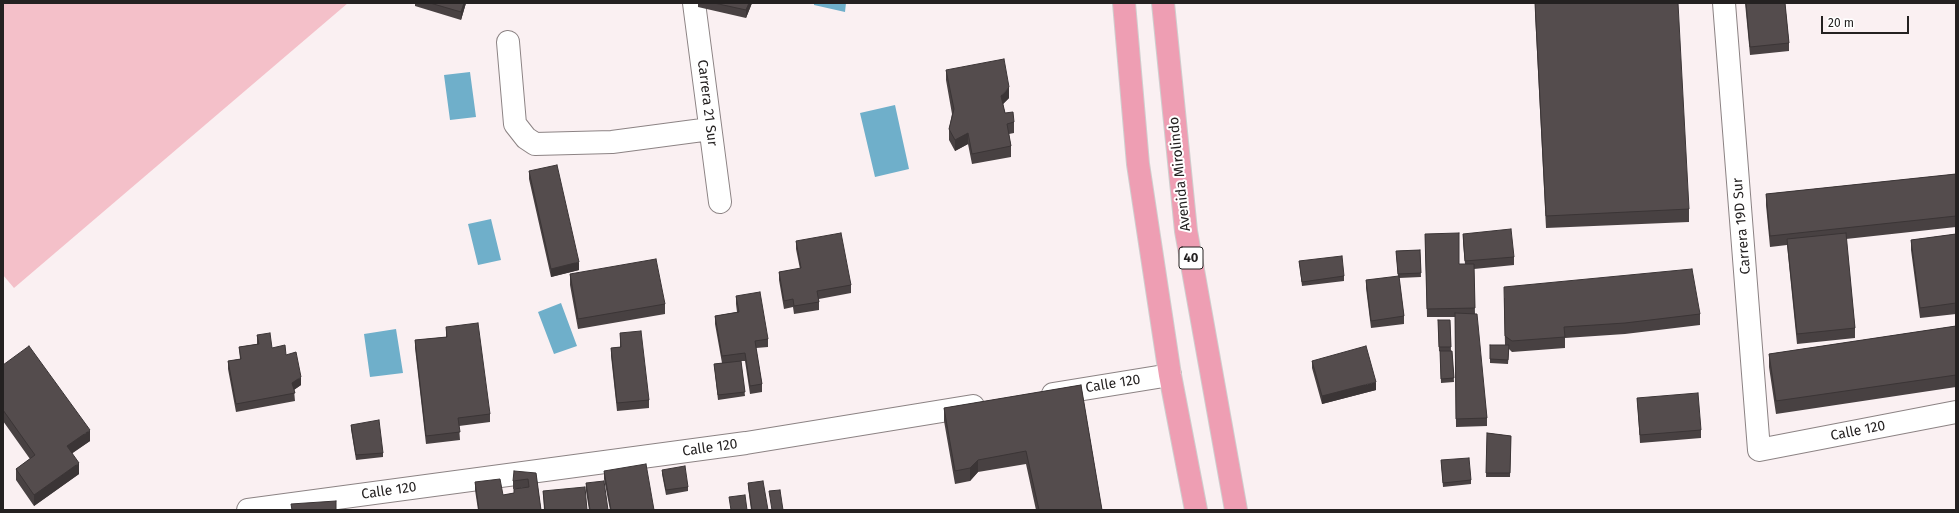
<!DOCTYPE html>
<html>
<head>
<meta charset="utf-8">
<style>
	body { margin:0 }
	#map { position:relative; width:1959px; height:513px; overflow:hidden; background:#faf0f2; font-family:"Fira Sans",sans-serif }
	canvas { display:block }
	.frame { position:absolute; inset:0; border:4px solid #242121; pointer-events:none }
	.scale { position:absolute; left:1821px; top:16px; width:88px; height:18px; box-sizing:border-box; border:2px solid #242121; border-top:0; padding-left:5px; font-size:12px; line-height:14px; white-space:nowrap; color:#242121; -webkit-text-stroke:3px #fff; paint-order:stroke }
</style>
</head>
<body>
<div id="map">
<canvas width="1959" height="513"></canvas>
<div class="frame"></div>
<div class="scale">20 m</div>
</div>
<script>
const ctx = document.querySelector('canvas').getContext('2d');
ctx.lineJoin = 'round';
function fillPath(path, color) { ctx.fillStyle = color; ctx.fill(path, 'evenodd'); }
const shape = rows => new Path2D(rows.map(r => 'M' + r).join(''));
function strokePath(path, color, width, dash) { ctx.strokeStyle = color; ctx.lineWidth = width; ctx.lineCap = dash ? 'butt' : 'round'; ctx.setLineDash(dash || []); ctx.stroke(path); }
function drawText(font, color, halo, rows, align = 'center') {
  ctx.font = font + ' "Fira Sans",sans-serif'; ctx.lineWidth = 4; ctx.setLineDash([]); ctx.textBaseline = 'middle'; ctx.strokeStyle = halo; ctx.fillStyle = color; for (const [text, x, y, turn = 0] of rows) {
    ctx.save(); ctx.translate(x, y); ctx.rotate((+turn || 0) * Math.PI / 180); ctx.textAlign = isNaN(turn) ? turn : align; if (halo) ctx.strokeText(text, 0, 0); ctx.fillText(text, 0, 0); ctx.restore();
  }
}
fillPath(shape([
	[3,3,348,3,14,288,3,275]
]), '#f4c0c9');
fillPath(shape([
	[814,3,846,3,845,12,814,5],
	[470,72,476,117,450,120,444,75],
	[895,105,909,169,875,177,860,113],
	[491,219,501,260,478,265,468,224],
	[561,303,577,346,554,354,538,312],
	[396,329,403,373,370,377,364,334]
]), '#6fafca');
const street = shape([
	[694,3,720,202],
	[1724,3,1759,450,1956,412],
	[508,42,515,124,526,138,535,144,612,142,710,129],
	[1053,394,1170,375],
	[248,510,746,443,973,406]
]);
const primary = shape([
	[1124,3,1138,164,1170,375,1196,510],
	[1163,3,1186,231,1236,510]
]);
strokePath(street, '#8c8384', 24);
strokePath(primary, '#cfcece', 24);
strokePath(street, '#fff', 22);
strokePath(primary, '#ee9eb3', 22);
fillPath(shape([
	[415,3,466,3,461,20,415,6],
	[698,3,752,3,746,18,698,7],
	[1535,3,1689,209,1689,222,1546,228,1535,13],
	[1745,3,1785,3,1789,43,1789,51,1750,55],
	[946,70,1009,98,1003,104,1005,113,1014,122,1014,133,1009,134,1011,146,1011,157,972,164,968,144,955,151,949,140,949,129,952,114,946,80],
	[529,171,579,270,551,277,529,179],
	[1956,174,1956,227,1846,239,1855,328,1855,338,1797,344,1787,245,1770,247,1766,205,1766,194],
	[1425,234,1459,264,1465,264,1463,242,1463,234,1514,257,1514,265,1474,269,1475,314,1487,418,1487,426,1456,427,1455,317,1427,317],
	[1956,234,1956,314,1920,318,1911,250,1911,240],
	[796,241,851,285,851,293,819,299,819,310,794,314,793,307,784,309,779,280,779,272,800,269,796,249],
	[1420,250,1421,277,1399,278,1404,316,1404,324,1371,328,1366,288,1366,280,1398,277,1396,251],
	[1299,261,1344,276,1344,281,1302,286],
	[570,274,665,304,665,314,578,329,570,285],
	[736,296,768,339,768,347,756,348,762,384,762,392,750,394,745,361,741,361,745,396,718,400,714,364,722,363,715,324,715,316,737,312,736,304],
	[1504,298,1700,314,1700,325,1625,334,1565,338,1565,348,1512,352,1509,349,1508,364,1490,363,1490,345,1505,345],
	[1438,320,1450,320,1451,351,1452,351,1454,382,1441,383,1440,351,1439,351],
	[1956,326,1956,387,1776,414,1769,367,1769,354],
	[446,327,490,414,490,422,459,426,460,440,426,444,415,348,415,340,446,337],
	[620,333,649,400,649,408,617,411,611,356,611,348,620,347],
	[257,335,272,348,286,355,301,385,294,390,295,401,236,412,228,369,228,361,240,359,239,347,257,344],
	[1312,361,1376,390,1322,404,1312,368],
	[3,365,90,441,72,453,79,474,34,506,16,480,16,469,30,459,3,421],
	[1081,385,1102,510,1036,510,1026,464,978,472,970,481,955,484,944,421,944,408],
	[1637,398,1701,430,1701,438,1640,443],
	[351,425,383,453,383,457,356,460,351,429],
	[1487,433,1511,436,1510,477,1486,477],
	[1441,460,1471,480,1471,484,1443,487],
	[662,470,688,487,688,491,666,495,662,474],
	[604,471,654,510,610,510,604,479],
	[536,473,541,510,478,510,475,490,475,482,503,495,514,493,514,489,528,487,513,489,513,481],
	[586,483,608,510,589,510,586,491],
	[748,483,768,510,751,510,748,487],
	[543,491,587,510,544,510]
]), '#484142');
fillPath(shape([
	[464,3,466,3,461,20,461,12],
	[749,3,752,3,746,18,746,10],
	[1009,87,1009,98,1001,106,1001,96],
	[968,133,968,144,955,151,955,140],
	[579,262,579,270,551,277,551,269],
	[301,377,301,385,292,391,292,383],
	[1376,382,1376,390,1322,404,1322,396],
	[90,430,90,441,67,457,67,446],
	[978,460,978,472,970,481,970,468],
	[79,463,79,474,34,506,34,495]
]), '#3b3536');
const building = shape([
	[430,3,464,3,461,12,430,3],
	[714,3,749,3,746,10,714,3],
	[1535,3,1678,3,1689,209,1546,216,1535,3],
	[1746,3,1785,3,1789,43,1750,47,1746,3],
	[1004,59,1009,87,1001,96,1005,113,1013,112,1014,122,1007,124,1011,146,972,154,968,133,955,140,949,129,954,109,946,70,1004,59],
	[557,165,579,262,551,269,529,171,557,165],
	[1956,174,1956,216,1770,236,1766,194,1956,174],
	[1511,229,1514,257,1465,261,1463,234,1511,229],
	[841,233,851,285,817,291,819,302,794,306,793,299,784,301,779,272,801,268,796,241,841,233],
	[1459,233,1459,264,1474,264,1475,308,1427,309,1425,234,1459,233],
	[1846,233,1855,328,1797,334,1787,239,1846,233],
	[1956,234,1956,303,1920,308,1911,240,1956,234],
	[1420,250,1421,273,1398,274,1396,251,1420,250],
	[1342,256,1344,276,1302,282,1299,261,1342,256],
	[656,259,665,304,578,319,570,274,656,259],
	[1692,269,1700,314,1625,323,1564,327,1565,337,1512,341,1505,336,1504,287,1692,269],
	[1399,276,1404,316,1371,321,1366,280,1399,276],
	[760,292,768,339,755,341,762,384,750,386,745,353,722,356,715,316,739,312,736,296,760,292],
	[1455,313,1477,314,1487,418,1456,419,1455,313],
	[1438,320,1450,320,1451,347,1439,347,1438,320],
	[478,323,490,414,458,418,460,432,426,436,415,340,447,337,446,327,478,323],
	[1956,326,1956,375,1776,401,1769,354,1956,326],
	[641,331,649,400,617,403,611,348,621,347,620,333,641,331],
	[270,333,272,348,285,345,286,355,296,352,301,377,292,383,295,393,236,404,228,361,241,359,239,347,259,344,257,335,270,333],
	[1490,345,1509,345,1508,360,1490,359,1490,345],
	[29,346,90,430,67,446,79,463,34,495,16,469,35,455,3,410,3,365,29,346],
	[1366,346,1376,382,1322,396,1312,361,1366,346],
	[1440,351,1452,351,1454,378,1441,379,1440,351],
	[741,361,745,392,718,395,714,364,741,361],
	[1081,385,1102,510,1039,510,1026,451,978,460,970,468,955,471,944,408,1081,385],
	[1698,393,1701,430,1640,435,1637,398,1698,393],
	[379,420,383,453,356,455,351,425,379,420],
	[1487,433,1511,436,1510,473,1486,473,1487,433],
	[1469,458,1471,480,1443,483,1441,460,1469,458],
	[646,464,654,510,611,510,604,471,646,464],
	[685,466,688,487,666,490,662,470,685,466],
	[514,471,536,473,541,510,479,510,475,482,500,479,503,495,514,493,514,489,529,487,528,479,513,481,514,471],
	[604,481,608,510,590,510,586,483,604,481],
	[763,481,768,510,752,510,748,483,763,481],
	[585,487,587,510,545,510,543,491,585,487],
	[780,490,783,510,772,510,769,491,780,490],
	[745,495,747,510,731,510,729,497,745,495],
	[336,501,336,510,292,510,291,504,336,501]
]);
fillPath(building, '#544c4d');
strokePath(building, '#3b3536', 1);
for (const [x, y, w] of [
	[1191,258,24]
]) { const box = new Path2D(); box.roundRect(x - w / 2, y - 11, w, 22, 3); ctx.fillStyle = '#fff'; ctx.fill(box); strokePath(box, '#242121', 1); }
drawText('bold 13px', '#242121', null, [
	["40",1191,258]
]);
drawText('14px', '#242121', '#fff', [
	["Carrera 21 Sur",707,103,83],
	["Avenida Mirolindo",1180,174,-96],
	["Carrera 19D Sur",1742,226,-95],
	["Calle 120",1113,384,-9],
	["Calle 120",1858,431,-11],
	["Calle 120",710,448,-8],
	["Calle 120",389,491,-8]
]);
</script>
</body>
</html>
